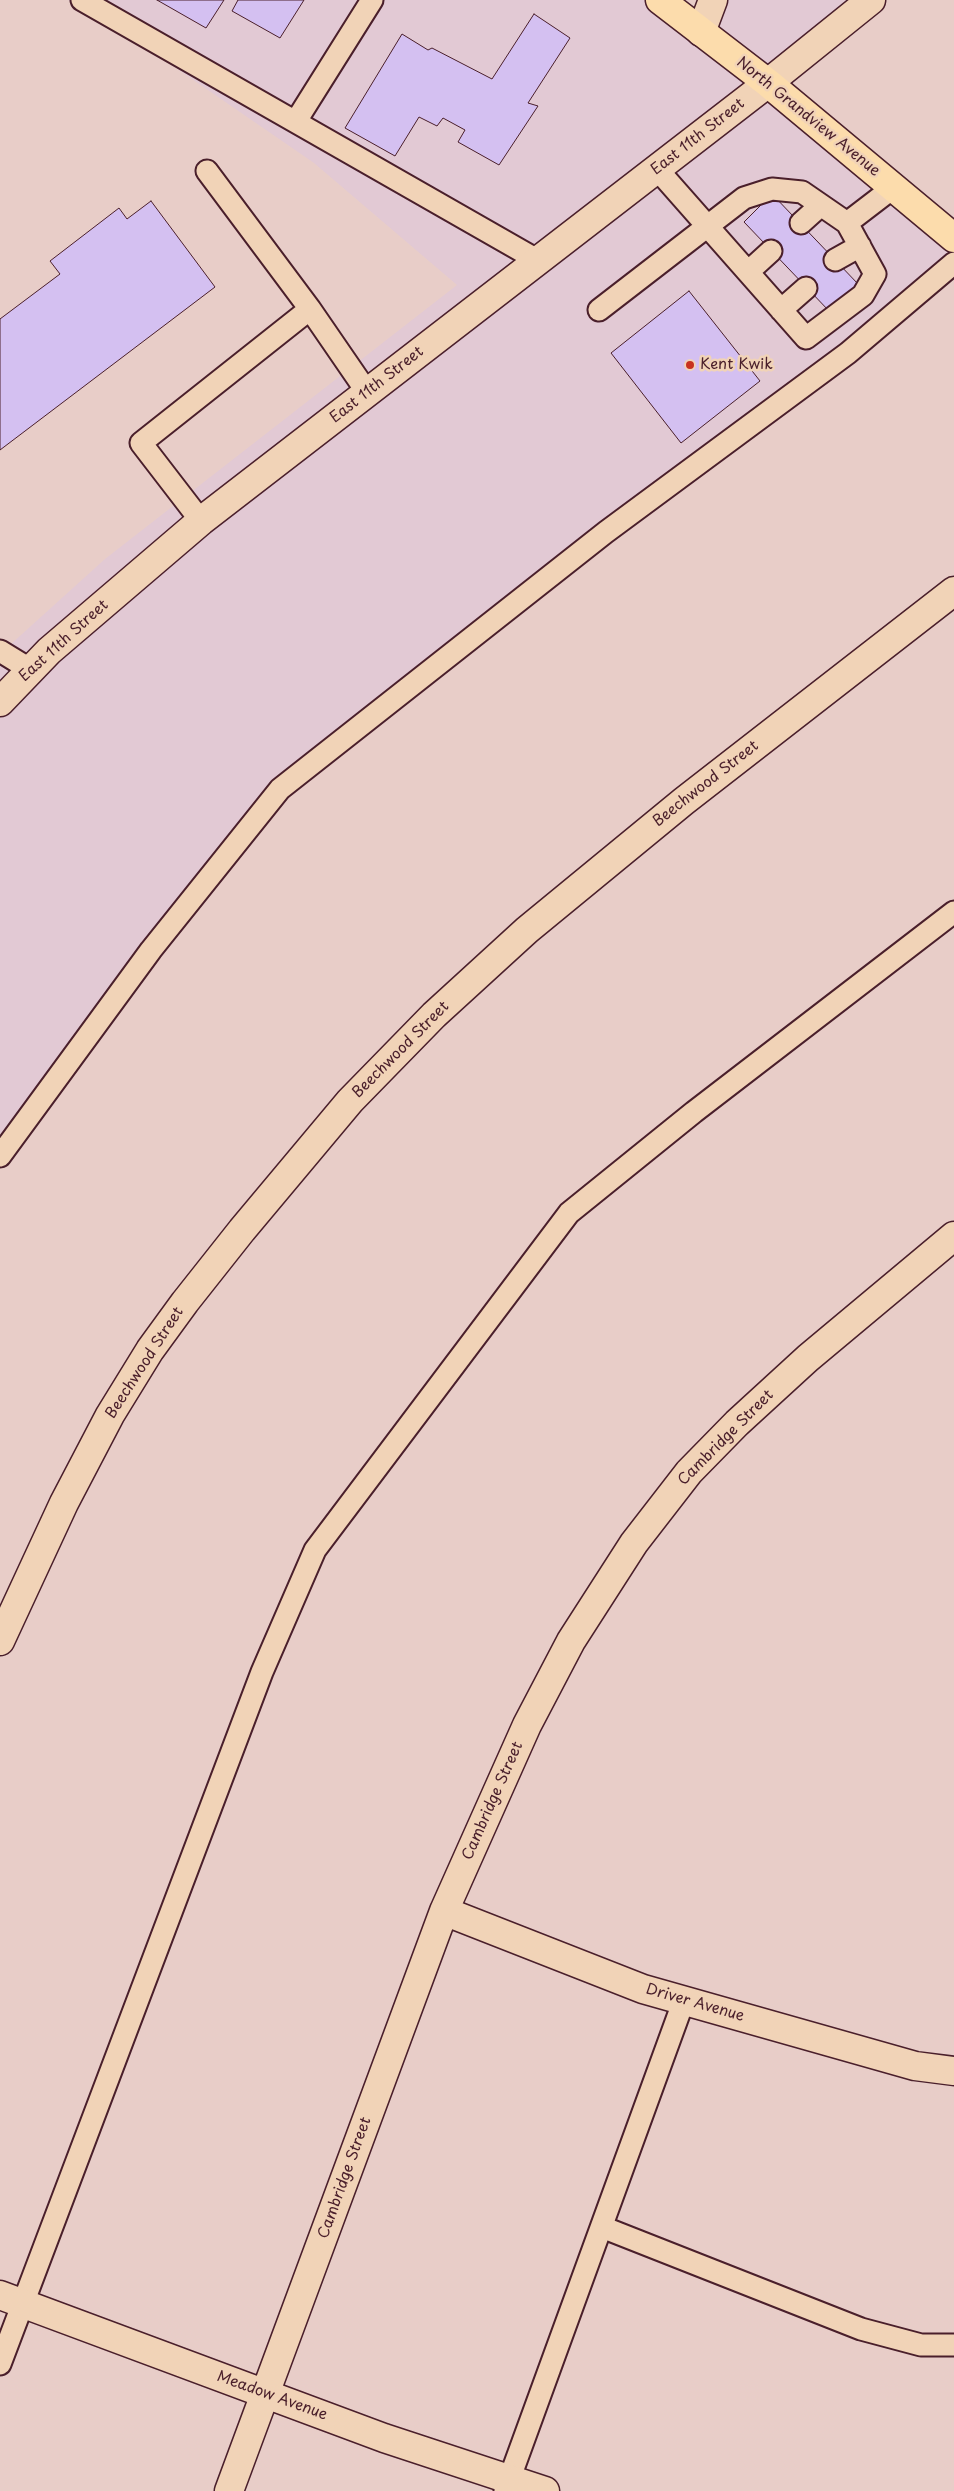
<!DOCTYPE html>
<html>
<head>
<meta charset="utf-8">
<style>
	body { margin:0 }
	canvas { display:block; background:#e8cdc8 }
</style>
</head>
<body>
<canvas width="954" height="2491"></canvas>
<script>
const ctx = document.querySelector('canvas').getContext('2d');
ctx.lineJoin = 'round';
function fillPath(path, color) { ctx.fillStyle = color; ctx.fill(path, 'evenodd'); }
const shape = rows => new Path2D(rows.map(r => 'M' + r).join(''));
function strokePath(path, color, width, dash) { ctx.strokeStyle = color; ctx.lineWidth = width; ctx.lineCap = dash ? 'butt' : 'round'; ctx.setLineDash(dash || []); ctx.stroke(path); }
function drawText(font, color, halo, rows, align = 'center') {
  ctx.font = font + ' "Playpen Sans",sans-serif'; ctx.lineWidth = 5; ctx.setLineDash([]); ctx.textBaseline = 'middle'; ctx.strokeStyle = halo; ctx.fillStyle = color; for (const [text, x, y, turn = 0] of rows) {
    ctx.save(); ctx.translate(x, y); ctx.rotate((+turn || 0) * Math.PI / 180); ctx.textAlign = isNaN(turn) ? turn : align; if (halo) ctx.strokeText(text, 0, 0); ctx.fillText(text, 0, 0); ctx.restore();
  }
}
fillPath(shape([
	[68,0,660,0,701,31,713,0,870,0,769,83,954,238,954,262,289,779,0,1162,0,654,105,559,457,285,314,163,128,35]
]), '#e2c9d4');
const building = shape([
	[157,0,224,0,206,28,157,0],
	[238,0,304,0,280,38,232,11,238,0],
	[534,14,570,38,528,103,538,106,499,165,458,142,465,130,443,118,437,126,419,117,395,156,345,128,402,34,428,50,432,48,492,79,534,14],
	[772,194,859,285,830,312,744,222,772,194],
	[151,201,215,287,0,450,0,319,60,274,50,261,119,208,127,219,151,201],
	[689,291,760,381,681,443,611,353,689,291]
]);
fillPath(building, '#d4c0f1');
strokePath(building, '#4a1f2b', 1);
const service = shape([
	[82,0,539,261],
	[296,121,372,0],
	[657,169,806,338,863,295,875,274,847,223,894,187],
	[207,171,310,309],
	[801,223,821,205],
	[835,260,860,246],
	[748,272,771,251],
	[599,310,744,198,772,189,802,192,847,223],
	[781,310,806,288],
	[201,521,141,443,310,309,367,392],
	[0,651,31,670],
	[0,1156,151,950,280,789,606,532,848,353,954,263],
	[602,2227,861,2329,921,2345,954,2345],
	[0,2364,262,1672,315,1550,569,1213,694,1112,954,912],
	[505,2491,684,2000]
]);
const minor = shape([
	[701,32,713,0],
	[0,702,49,651,201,521,768,83,871,0],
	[0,1641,64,1503,110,1415,150,1350,185,1302,242,1230,350,1101,434,1015,527,930,684,801,954,591],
	[444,1911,643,1989,915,2066,954,2071],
	[0,2295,384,2438,545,2491],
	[229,2491,444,1911,527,1725,571,1641,634,1543,689,1472,737,1423,808,1358,954,1236]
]);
const primary = shape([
	[660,0,768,83,954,238]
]);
strokePath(service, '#4a1f2b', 25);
strokePath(minor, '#4a1f2b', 31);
strokePath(primary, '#4a1f2b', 31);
strokePath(service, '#f1d3b7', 21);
strokePath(minor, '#f1d3b7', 28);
strokePath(primary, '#fcdcac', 28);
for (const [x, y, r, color] of [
	[690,365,5,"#c8321e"]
]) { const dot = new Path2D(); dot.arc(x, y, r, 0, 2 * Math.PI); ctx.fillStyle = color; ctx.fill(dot); strokePath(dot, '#f1d3b7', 2); }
drawText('15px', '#4a1f2b', '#f1d3b7', [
	["North Grandview Avenue",808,117,39],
	["East 11th Street",698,137,-38],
	["East 11th Street",377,385,-38],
	["East 11th Street",64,641,-42],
	["Beechwood Street",706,784,-38],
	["Beechwood Street",401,1050,-45],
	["Beechwood Street",145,1363,-57],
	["Cambridge Street",726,1438,-45],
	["Cambridge Street",493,1801,-66],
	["Driver Avenue",695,2003,16],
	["Cambridge Street",345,2178,-70],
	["Meadow Avenue",272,2396,20]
]);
drawText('15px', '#4a1f2b', '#f1d3b7', [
	["Kent Kwik",700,365]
], 'left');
</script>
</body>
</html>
